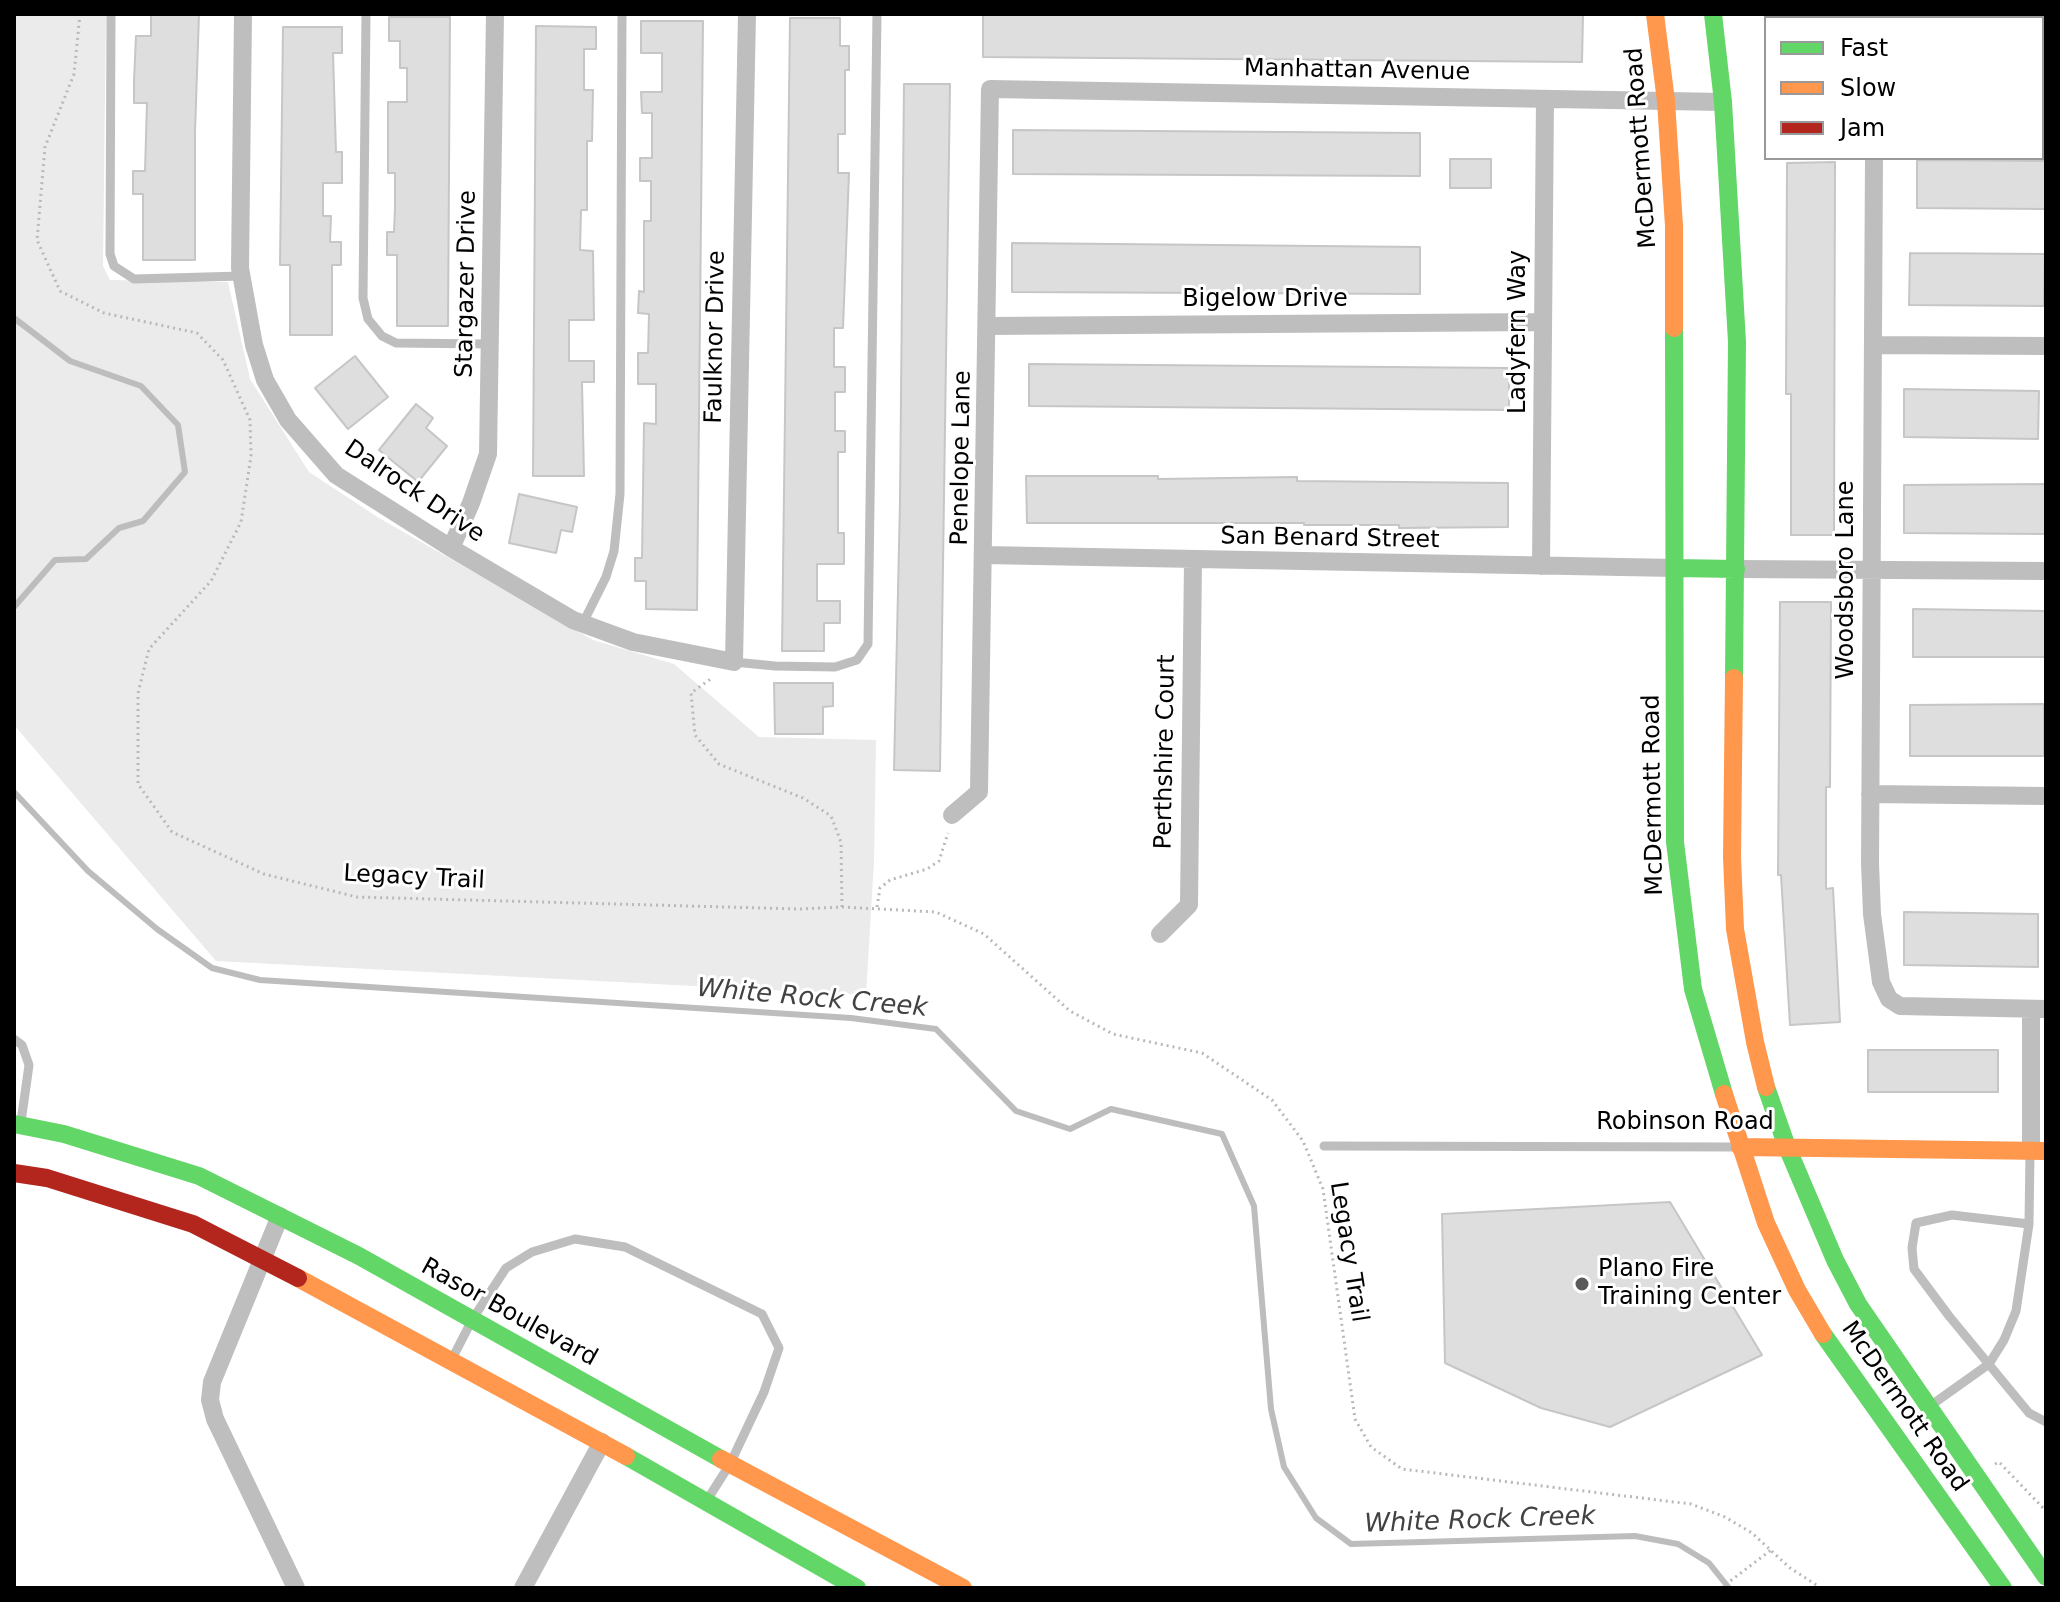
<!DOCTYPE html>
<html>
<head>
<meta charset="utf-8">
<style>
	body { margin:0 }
	#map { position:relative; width:2060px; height:1602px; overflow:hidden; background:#fff; font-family:"DejaVu Sans",sans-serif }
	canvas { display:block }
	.frame { position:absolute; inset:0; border:16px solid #000; pointer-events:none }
	.legend { position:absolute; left:1764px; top:16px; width:280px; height:144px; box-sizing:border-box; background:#fff; border:2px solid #999; margin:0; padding:10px 14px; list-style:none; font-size:24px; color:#000 }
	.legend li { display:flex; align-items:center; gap:16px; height:40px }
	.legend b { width:40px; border:2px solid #999 }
</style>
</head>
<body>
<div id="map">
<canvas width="2060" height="1602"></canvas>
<div class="frame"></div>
<ul class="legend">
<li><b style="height:10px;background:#63d668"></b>Fast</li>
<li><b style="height:10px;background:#ff974d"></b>Slow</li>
<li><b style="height:10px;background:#b3261e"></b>Jam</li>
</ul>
</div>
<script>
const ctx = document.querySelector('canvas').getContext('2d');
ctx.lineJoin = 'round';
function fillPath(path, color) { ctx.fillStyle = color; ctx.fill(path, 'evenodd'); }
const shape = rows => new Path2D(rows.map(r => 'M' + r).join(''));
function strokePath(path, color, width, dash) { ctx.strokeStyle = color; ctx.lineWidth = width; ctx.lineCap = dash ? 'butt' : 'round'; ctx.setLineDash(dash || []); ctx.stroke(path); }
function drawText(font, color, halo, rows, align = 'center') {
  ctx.font = font + ' "DejaVu Sans",sans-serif'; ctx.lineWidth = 6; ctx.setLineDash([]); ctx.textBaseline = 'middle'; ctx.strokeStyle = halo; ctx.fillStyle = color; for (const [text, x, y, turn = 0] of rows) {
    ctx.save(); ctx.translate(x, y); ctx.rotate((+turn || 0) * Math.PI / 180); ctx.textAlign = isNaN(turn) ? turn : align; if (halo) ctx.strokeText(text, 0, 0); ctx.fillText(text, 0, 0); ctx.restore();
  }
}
fillPath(shape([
	[14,14,106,14,103,266,110,280,228,282,250,379,309,472,379,518,593,640,674,664,759,737,876,740,874,862,866,995,216,961,14,725]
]), '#ebebeb');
strokePath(shape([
	[14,318,70,361,141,386,178,425,185,472,143,521,119,528,86,559,55,560,14,607],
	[14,792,88,871,157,929,212,968,260,980,851,1018,936,1029,1016,1111,1070,1129,1111,1109,1222,1134,1254,1206,1271,1409,1284,1467,1316,1518,1351,1544,1635,1536,1678,1544,1709,1563,1729,1588]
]), '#bdbdbd', 6);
const building = shape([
	[151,14,199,14,195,132,195,260,143,260,143,194,133,194,133,171,145,171,147,103,134,103,134,81,136,36,151,36,151,14],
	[983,14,1583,15,1582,62,983,57,983,14],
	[389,17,450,17,448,326,397,326,397,255,387,255,387,232,394,232,395,208,395,173,388,173,388,102,407,102,407,68,400,68,400,41,389,41,389,17],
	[790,18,840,18,840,46,849,46,849,70,845,70,845,134,838,134,838,173,849,173,843,328,834,328,834,367,845,367,845,392,835,392,835,431,845,431,845,452,838,452,838,533,844,533,844,564,817,564,817,601,840,601,840,623,824,623,824,651,782,651,790,18],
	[641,21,703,21,697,610,646,609,646,581,635,581,635,558,642,558,644,423,656,424,656,384,638,384,638,353,648,353,649,314,638,313,639,291,644,292,644,221,651,221,651,181,640,181,640,158,652,158,652,113,642,113,641,92,662,92,662,53,641,53,641,21],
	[536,26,596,27,596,49,584,49,584,90,593,90,592,141,587,141,587,210,581,210,580,250,593,251,594,320,569,320,569,361,594,361,594,382,582,382,584,476,533,476,536,26],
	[283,27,342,27,342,53,333,53,336,152,342,152,342,183,323,183,323,216,331,216,330,242,341,242,341,265,332,265,332,335,290,335,290,265,280,265,283,27],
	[904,84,950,84,940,771,894,770,900,501,904,84],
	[1013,130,1420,133,1420,176,1013,174,1013,130],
	[1450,159,1491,159,1491,188,1450,188,1450,159],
	[1917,160,2046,161,2046,209,1917,208,1917,160],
	[1835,162,1834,535,1791,535,1791,394,1786,394,1787,163,1835,162],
	[1012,243,1420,247,1420,294,1012,292,1012,243],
	[1910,253,2045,254,2044,306,1909,305,1910,253],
	[355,356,388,397,348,429,315,388,355,356],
	[1029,364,1509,368,1509,410,1029,406,1029,364],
	[1904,389,2039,391,2038,439,1904,437,1904,389],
	[416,404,433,418,426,428,447,446,418,482,379,450,416,404],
	[1026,476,1158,476,1158,479,1297,477,1297,481,1508,483,1508,527,1399,528,1399,525,1304,525,1304,523,1027,523,1026,476],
	[2046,484,2046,534,1904,533,1904,485,2046,484],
	[519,494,577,507,572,532,561,530,556,553,509,543,519,494],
	[1780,602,1831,602,1830,787,1826,787,1826,889,1833,888,1840,1022,1790,1025,1781,875,1778,875,1780,602],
	[1913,609,2046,611,2046,657,1913,657,1913,609],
	[774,683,833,683,833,706,823,707,823,734,775,734,774,683],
	[2044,704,2044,756,1910,756,1910,705,2044,704],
	[1904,912,2038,914,2038,967,1904,965,1904,912],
	[1868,1050,1998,1050,1998,1092,1868,1092,1868,1050],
	[1670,1202,1762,1355,1610,1427,1541,1408,1445,1363,1442,1214,1670,1202]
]);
fillPath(building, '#dedede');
strokePath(building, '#c6c6c6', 2);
strokePath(shape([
	[80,14,74,74,45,147,37,240,60,291,104,313,197,333,223,360,250,420,251,456,241,522,211,581,149,649,138,693,138,784,172,832,264,874,357,897,800,909,842,907,841,842,831,816,803,798,719,764,695,735,691,693,712,678],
	[842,907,936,912,984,934,1070,1011,1113,1034,1202,1053,1272,1100,1303,1141,1323,1189,1355,1419,1371,1447,1402,1469,1691,1504,1725,1517,1752,1533,1790,1568,1821,1588],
	[877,907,880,888,890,880,927,869,939,861,948,833],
	[1995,1464,1999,1462,2046,1511],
	[1721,1588,1771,1550]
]), '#b9b9b9', 3, [2, 4]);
strokePath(shape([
	[111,14,110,254,114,266,134,279,241,276],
	[366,14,363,298,368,319,382,336,396,343,490,344],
	[583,623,606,577,614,551,620,494,622,14],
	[734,662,775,666,835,667,857,660,868,644,877,14],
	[14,1039,22,1045,29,1065,21,1122],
	[1324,1146,1737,1147],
	[2030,1152,2029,1224,1952,1215,1916,1223,1912,1248,1914,1269,1949,1316,2029,1413,2046,1422],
	[452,1359,472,1320,506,1268,532,1252,575,1239,625,1247,762,1314,779,1348,764,1392,730,1464,709,1497],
	[1930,1406,1989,1364,2004,1340,2016,1311,2029,1224]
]), '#bebebe', 9);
strokePath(shape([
	[243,14,240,268,254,345,265,380,288,420,336,475,451,548,573,620,633,642,734,662,747,14],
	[2042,122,2046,122],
	[1874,158,1870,863,1872,914,1881,982,1889,999,1900,1006,2046,1009],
	[987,326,1543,322],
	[1873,345,2046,346],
	[451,548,471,503,488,454,495,14],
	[984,555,1675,568],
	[1541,566,1545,99],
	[1736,569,2046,571],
	[1870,794,2046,796],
	[952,815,979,792,990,89,1723,102],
	[1160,934,1189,905,1193,560],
	[2031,1150,2031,1009],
	[280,1216,212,1382,210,1400,215,1419,296,1588],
	[523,1588,602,1442]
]), '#bebebe', 18);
strokePath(shape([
	[1713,14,1723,102,1737,342,1734,678],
	[1674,328,1675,842,1693,989,1724,1094],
	[1675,568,1736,569],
	[1766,1087,1787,1147,1835,1260,1858,1304,2046,1577],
	[14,1124,64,1134,199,1176,359,1256,721,1459],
	[1823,1334,2003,1588],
	[626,1456,857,1588]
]), '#63d668', 18);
strokePath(shape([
	[1655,14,1666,101,1674,226,1674,328],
	[1734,678,1732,857,1735,929,1755,1042,1766,1087],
	[1724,1094,1766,1223,1797,1290,1823,1334],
	[1740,1147,2046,1151],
	[298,1278,626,1456],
	[721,1459,963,1588]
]), '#ff974d', 18);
strokePath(shape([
	[14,1173,47,1178,193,1224,298,1278]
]), '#b3261e', 18);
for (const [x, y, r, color] of [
	[1582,1284,8,"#595959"]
]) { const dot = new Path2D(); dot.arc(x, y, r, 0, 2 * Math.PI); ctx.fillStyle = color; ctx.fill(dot); strokePath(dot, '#fff', 3); }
drawText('24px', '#000', '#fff', [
	["Manhattan Avenue",1357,71,1],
	["McDermott Road",1642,148,-94],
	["Stargazer Drive",467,284,-89],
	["Bigelow Drive",1265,300],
	["Ladyfern Way",1519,332,-90],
	["Faulknor Drive",716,337,-89],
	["Penelope Lane",962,458,-89],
	["Dalrock Drive",414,492,34],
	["San Benard Street",1330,539,1],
	["Woodsboro Lane",1847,580,-90],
	["Perthshire Court",1166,752,-89],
	["McDermott Road",1654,795,-91],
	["Legacy Trail",414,878,3],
	["Robinson Road",1685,1123],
	["Legacy Trail",1348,1252,81],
	["Rasor Boulevard",509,1313,29],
	["McDermott Road",1904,1407,55]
]);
drawText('24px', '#000', '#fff', [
	["Plano Fire",1598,1270],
	["Training Center",1598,1298]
], 'left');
drawText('italic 26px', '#424242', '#fff', [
	["White Rock Creek",812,999,5],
	["White Rock Creek",1480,1521,-2]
]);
</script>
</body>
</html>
